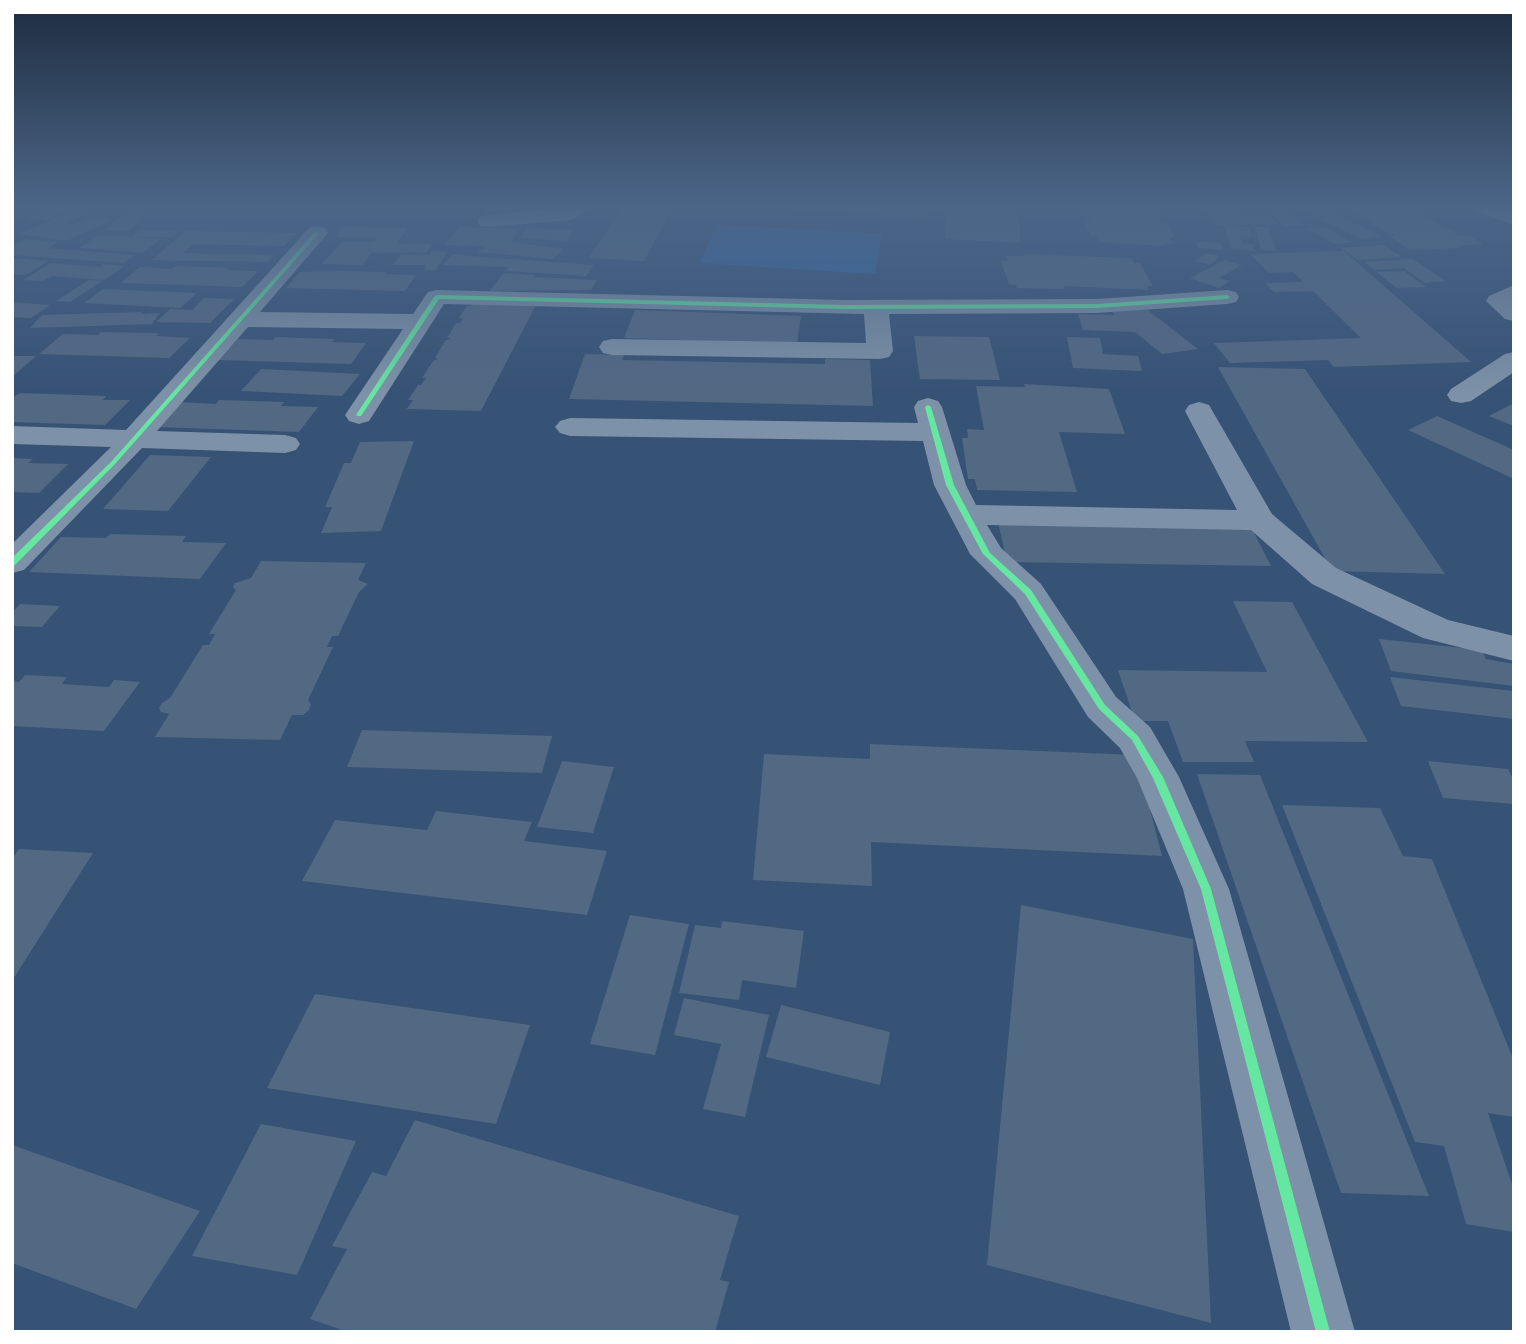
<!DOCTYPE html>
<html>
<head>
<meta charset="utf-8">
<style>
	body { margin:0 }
	#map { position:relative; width:1526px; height:1344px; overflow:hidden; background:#365274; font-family:Quicksand,sans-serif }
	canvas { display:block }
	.frame { position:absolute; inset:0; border:14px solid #fff; pointer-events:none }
</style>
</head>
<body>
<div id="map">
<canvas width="1526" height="1344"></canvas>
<div class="frame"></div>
</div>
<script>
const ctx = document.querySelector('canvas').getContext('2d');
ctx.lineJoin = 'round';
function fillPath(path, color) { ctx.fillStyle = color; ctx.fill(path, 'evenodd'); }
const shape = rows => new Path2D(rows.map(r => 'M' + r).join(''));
fillPath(shape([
	[717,225,882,234,875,274,700,263]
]), '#2f66a5');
fillPath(shape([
	[49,207,71,207,46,221,26,220],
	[485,207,525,207,525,209,485,212],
	[622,207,673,207,644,261,589,258],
	[774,207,1018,207,1021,243,945,239,946,212,928,211,927,217,774,209],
	[1078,207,1157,207,1162,217,1157,217,1161,223,1167,223,1175,238,1170,237,1173,244,1163,243,1165,246,1101,242,1098,236,1091,236,1085,222,1092,222,1088,216,1082,215],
	[1202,207,1236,207,1241,214,1207,214],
	[1290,207,1319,207,1324,209,1304,213],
	[1351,207,1410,207,1460,236,1468,235,1483,244,1458,246,1461,248,1409,250,1391,236,1397,235,1384,231,1369,222,1374,222,1350,210,1355,210],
	[80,208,94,211,66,223,73,225,92,217,112,220,66,241,19,234],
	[1285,211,1303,225,1285,226,1268,212],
	[1327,211,1382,236,1363,240,1309,214],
	[123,213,147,213,129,231,104,231],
	[1208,215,1269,215,1278,224,1217,225],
	[1224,225,1249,227,1252,237,1240,236,1242,243,1252,244,1254,251,1231,249],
	[1254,226,1269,228,1276,251,1261,250],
	[344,227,408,228,397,243,433,244,426,253,373,252,362,265,322,264,343,241,374,242,377,238,335,237],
	[459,227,519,229,511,242,563,249,553,259,478,252,484,246,444,245],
	[1324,227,1351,242,1335,244,1308,229],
	[527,228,574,230,567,241,519,238],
	[139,230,180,231,173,237,132,237],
	[185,231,297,233,285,246,194,244,183,253,274,255,267,262,152,260],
	[99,235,132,237,161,239,142,253,79,248],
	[24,239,58,242,48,248,135,255,123,263,12,255,12,246],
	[1196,241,1221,243,1223,250,1198,248],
	[1384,245,1401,257,1358,260,1341,248],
	[431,251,447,252,436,270,424,270,426,265,393,265,401,254,429,255],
	[1344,251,1471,362,1334,367,1328,360,1230,363,1214,343,1361,338,1313,291,1274,292,1265,283,1303,282,1293,272,1269,273,1250,254],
	[1206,253,1220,256,1210,265,1194,261],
	[453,254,481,257,594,265,586,276,506,271,509,267,443,265],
	[1023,254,1131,258,1134,263,1140,263,1153,286,1147,286,1149,290,1064,286,1065,289,1017,288,1016,285,1009,284,1001,261,1008,261,1006,256,1024,256],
	[12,258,48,261,26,275,12,274],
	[1413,259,1446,281,1425,283,1404,268,1375,270,1364,262],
	[1225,260,1242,265,1219,278,1230,281,1219,288,1190,278],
	[51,263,99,267,103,264,125,266,104,280,52,276,43,281,23,280],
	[175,266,230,268,227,270,258,271,242,287,121,283,140,267,171,269],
	[333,271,386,272,384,274,416,275,405,291,286,288,300,272],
	[1404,271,1426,287,1397,288,1376,272],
	[503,273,535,275,533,277,597,280,591,290,490,291],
	[89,280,102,281,70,302,56,301],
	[103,289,197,293,180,308,84,303],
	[204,298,234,299,210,323,156,322,170,309,192,310],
	[475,299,538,301,481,411,407,409,413,400,408,400,418,385,421,385,426,378,422,378,433,361,439,358,435,358,445,341,451,338,447,338,456,323,460,323,463,318,459,318,467,306,471,306],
	[12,302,50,305,31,318,12,317],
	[1145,308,1198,349,1162,354,1135,332,1083,330,1078,314,1115,315,1112,312],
	[635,310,801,316,797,344,624,338],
	[142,312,140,314,160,313,152,324,30,328,42,315],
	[101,332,159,333,156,336,190,338,169,358,39,354,63,334,98,335],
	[914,336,989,337,1000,380,920,379],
	[275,337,334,339,332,342,366,343,351,364,218,360,238,339,273,340],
	[1067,337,1100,338,1103,354,1138,356,1142,371,1073,368],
	[585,354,624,355,622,360,825,364,825,359,870,360,873,406,569,399],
	[12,356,36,356,12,377],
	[1218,367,1305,369,1445,574,1332,571],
	[261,369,360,374,342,396,241,391],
	[1024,384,1109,389,1125,434,1059,432,1077,492,977,490,975,479,968,479,962,438,968,438,967,429,984,430,976,386,1025,387],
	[21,393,106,396,103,400,130,400,105,425,12,422,12,397],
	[219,400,284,402,281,406,318,407,299,432,155,427,178,402,216,404],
	[1514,403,1514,426,1489,416],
	[1437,416,1514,450,1514,479,1408,430],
	[414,441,381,531,321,533,332,507,325,507,344,463,351,463,360,442],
	[150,455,211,457,168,511,103,509],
	[12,458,33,459,28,463,68,464,39,493,12,492],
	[998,522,1250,525,1271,566,1007,562],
	[110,534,186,536,182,542,226,543,200,579,29,572,61,537,106,538],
	[261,561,366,563,358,580,368,584,359,592,338,636,332,636,327,647,333,647,308,700,311,704,309,710,303,715,292,715,280,740,155,737,169,714,161,712,159,708,162,703,170,698,203,645,209,645,215,634,209,634,236,590,233,587,235,583,251,578],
	[1233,601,1292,602,1368,742,1245,741,1254,762,1183,762,1168,721,1135,721,1118,670,1267,672],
	[20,604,60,606,42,627,12,626,12,613],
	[1379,639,1482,650,1486,659,1514,664,1514,686,1391,671],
	[25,675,67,677,62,684,109,687,114,680,140,682,104,731,12,726,12,681,19,682],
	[1390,677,1514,691,1514,719,1401,706],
	[362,730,552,736,542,773,347,767],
	[870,744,1136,755,1162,856,871,842,872,886,753,880,764,754,870,759],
	[562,761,614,767,593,833,537,827],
	[1428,761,1508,769,1514,781,1514,804,1443,798],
	[1197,774,1260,775,1429,1196,1341,1193],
	[1282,805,1380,808,1403,856,1432,859,1514,1061,1514,1117,1488,1113,1514,1190,1514,1232,1466,1224,1444,1146,1415,1142],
	[436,811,532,822,524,841,607,851,587,915,302,881,335,820,427,830],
	[19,849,93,853,12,981,12,859],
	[1021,905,1193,939,1211,1323,987,1265],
	[630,915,689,924,655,1055,590,1044],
	[722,921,804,931,796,988,742,980,739,1000,679,993,695,925,721,928],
	[315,994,530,1025,496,1124,267,1088],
	[684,998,769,1015,745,1117,703,1109,721,1044,674,1035],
	[781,1005,890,1032,880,1085,766,1057],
	[415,1120,739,1216,720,1280,729,1282,715,1332,348,1332,310,1319,347,1249,332,1246,372,1172,386,1176],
	[261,1124,356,1141,297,1275,192,1256],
	[12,1145,200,1211,136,1309,12,1263]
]), '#526984');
fillPath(shape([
	[565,207,589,207,576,218,569,220,488,227,480,226,477,221,480,216,488,215,565,207],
	[317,226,325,228,328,233,260,312,413,314,428,292,437,290,845,300,1097,299,1227,290,1236,292,1239,297,1236,302,1227,304,1097,313,889,314,893,351,889,357,880,359,612,355,603,353,599,347,603,341,612,339,866,343,864,314,444,304,369,421,359,424,349,421,345,415,403,329,248,327,157,431,285,435,296,438,300,444,296,450,285,453,142,448,24,570,12,573,12,544,111,447,12,444,12,426,126,430,309,228,317,226],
	[1514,285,1514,321,1505,319,1486,301,1489,296,1514,285],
	[1514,352,1514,372,1471,401,1461,403,1451,401,1447,395,1451,389,1505,354,1514,352],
	[928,398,938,401,942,407,966,485,976,505,1237,510,1185,411,1189,405,1199,402,1209,405,1272,514,1336,568,1448,620,1514,636,1514,661,1423,638,1312,584,1251,530,987,525,1001,548,1041,584,1116,697,1150,727,1179,777,1229,889,1355,1332,1291,1332,1183,889,1137,778,1120,748,1088,717,1015,599,970,554,934,485,923,441,570,436,560,433,555,427,560,421,570,418,918,423,914,407,918,401,928,398]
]), '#7d92a8');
fillPath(shape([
	[1473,207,1502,207,1514,212,1514,225,1476,211,1473,207]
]), '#7d92a8');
fillPath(shape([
	[315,232,319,233,115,464,15,565,12,565,12,558,111,462,315,232],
	[437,295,845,305,1097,304,1227,295,1230,297,1227,299,1097,308,845,309,439,299,361,416,357,416,356,415,434,297,437,295],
	[928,405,931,407,954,485,990,553,1031,590,1105,705,1138,736,1163,777,1211,889,1330,1332,1316,1332,1201,889,1153,778,1132,740,1099,709,1025,594,983,554,946,485,925,407,928,405]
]), '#66e7a1');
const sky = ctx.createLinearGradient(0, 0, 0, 395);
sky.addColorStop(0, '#1e2d40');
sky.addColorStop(0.52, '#4c6688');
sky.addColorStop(1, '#4c668800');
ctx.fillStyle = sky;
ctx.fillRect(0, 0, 1526, 395);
</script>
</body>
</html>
